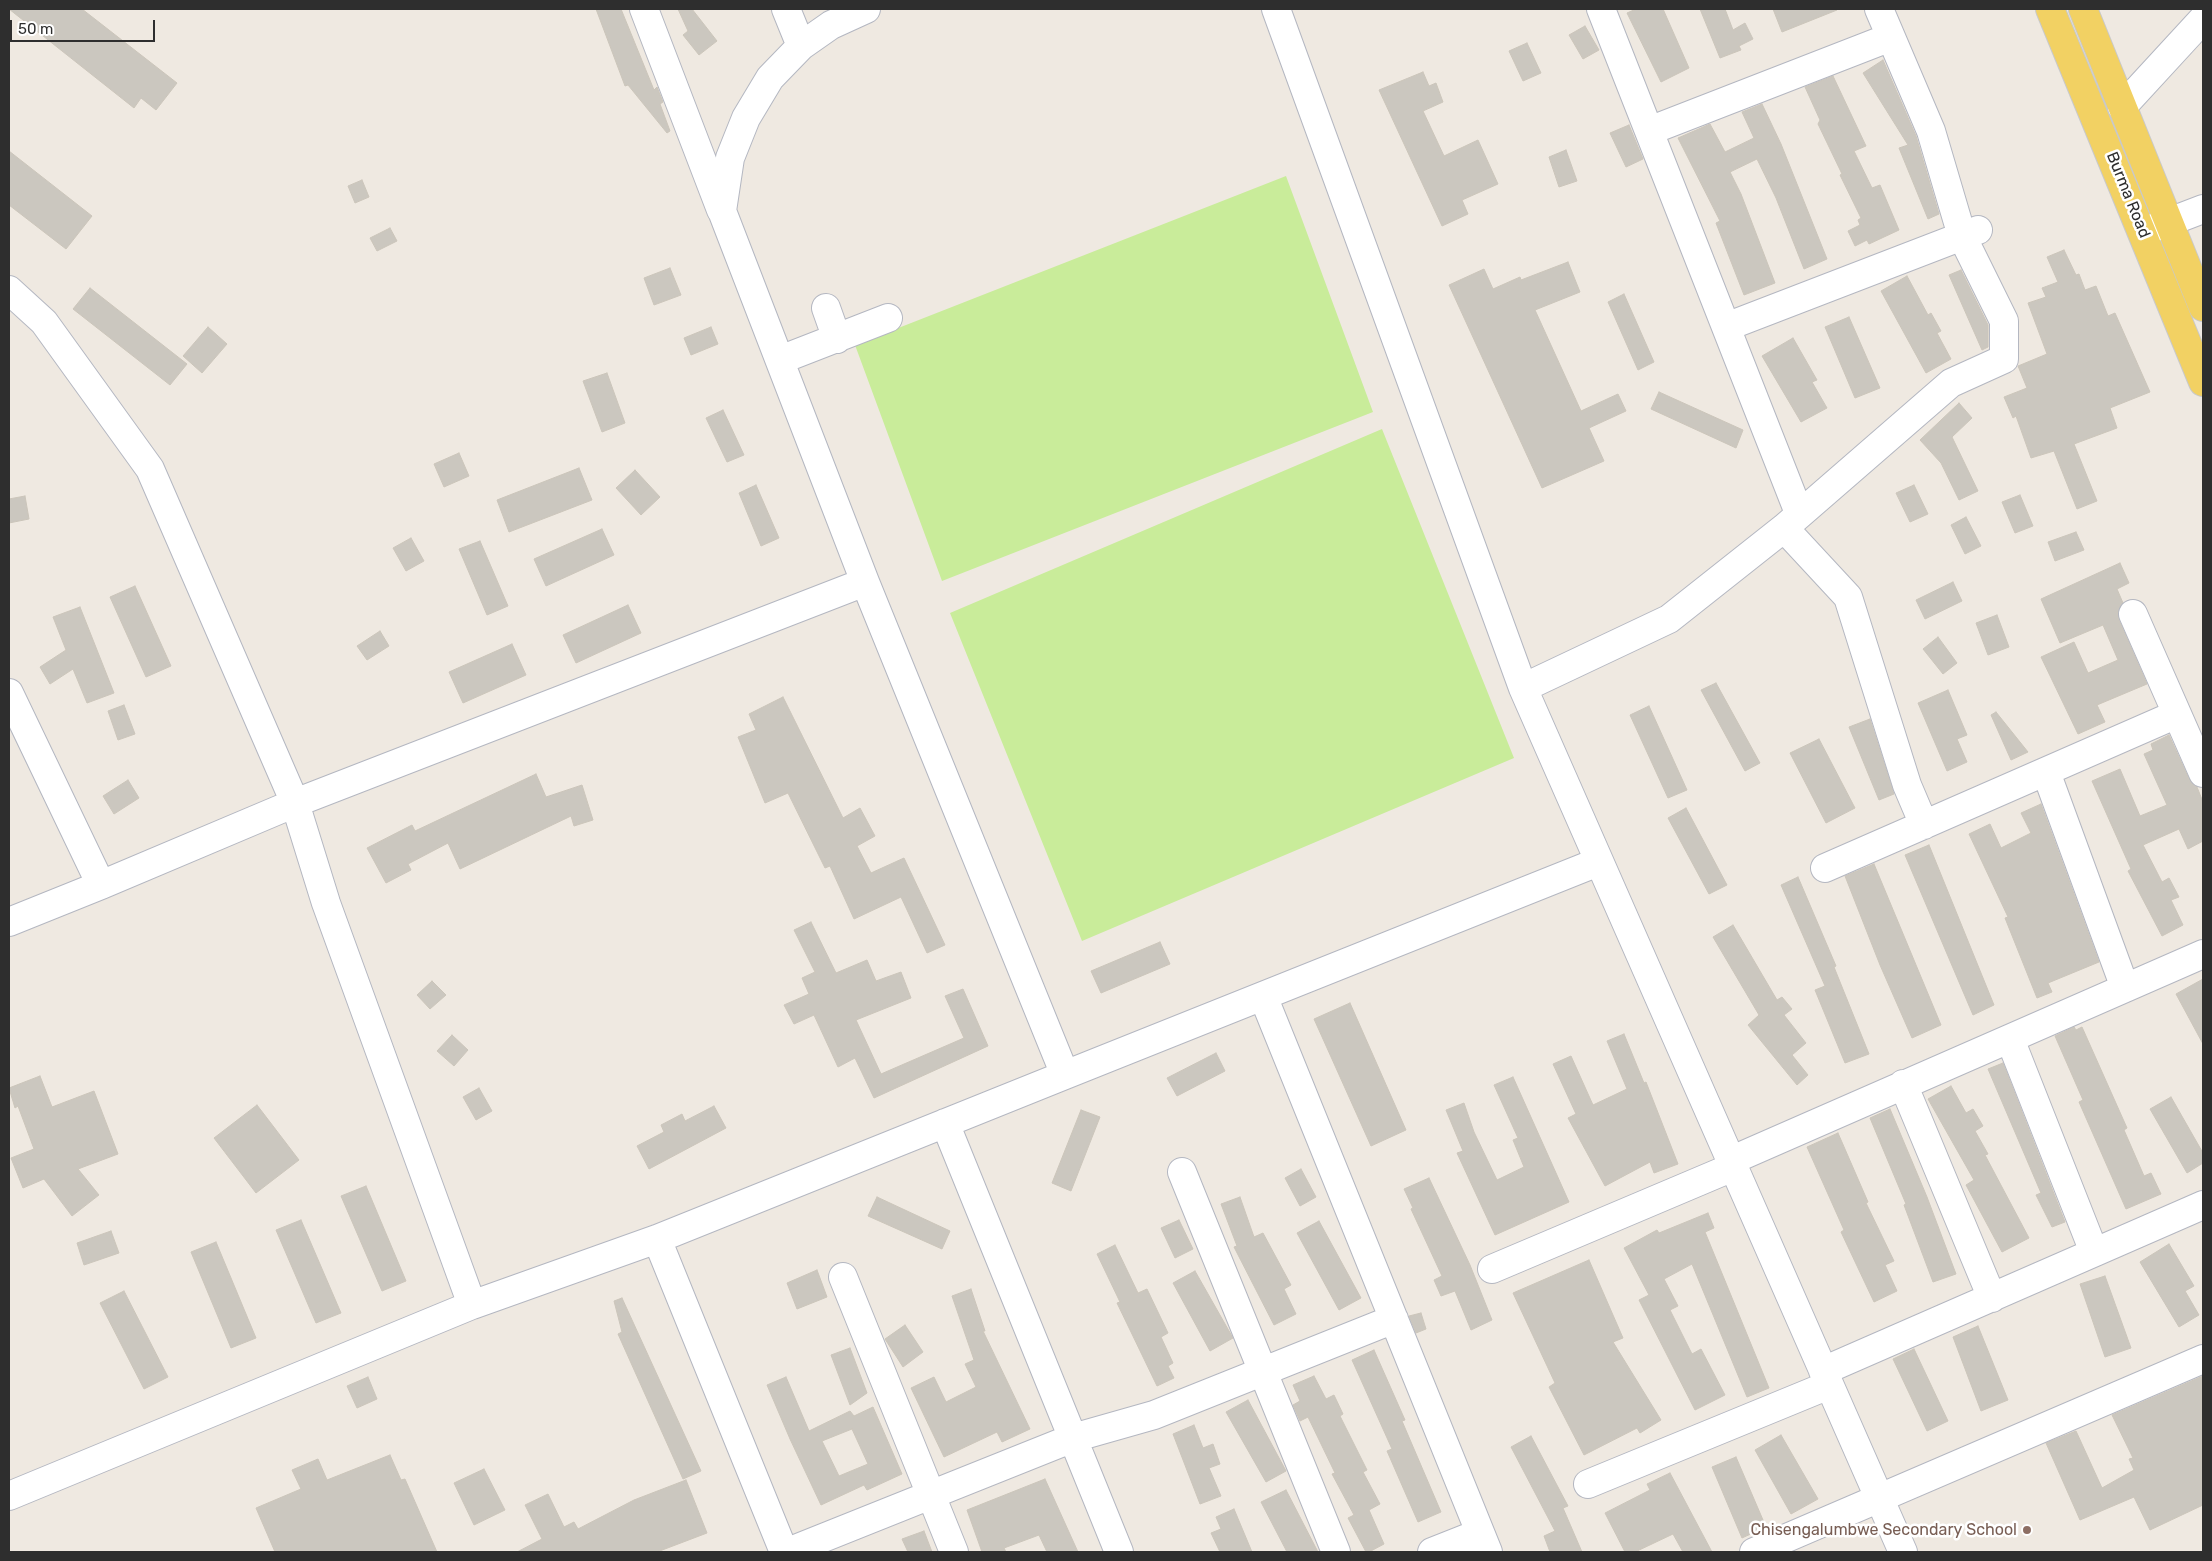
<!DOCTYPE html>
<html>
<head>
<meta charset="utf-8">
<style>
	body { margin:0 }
	#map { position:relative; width:2212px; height:1561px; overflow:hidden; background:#efe9e1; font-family:Rubik,sans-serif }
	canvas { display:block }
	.frame { position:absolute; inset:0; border:10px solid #2e2e2e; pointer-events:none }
	.scale { position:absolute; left:10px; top:20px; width:145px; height:22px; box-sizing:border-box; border:2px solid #2e2e2e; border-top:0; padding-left:6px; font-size:15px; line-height:18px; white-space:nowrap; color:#2e2e2e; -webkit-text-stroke:4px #fff; paint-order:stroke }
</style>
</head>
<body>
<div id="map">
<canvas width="2212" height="1561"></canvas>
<div class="frame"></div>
<div class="scale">50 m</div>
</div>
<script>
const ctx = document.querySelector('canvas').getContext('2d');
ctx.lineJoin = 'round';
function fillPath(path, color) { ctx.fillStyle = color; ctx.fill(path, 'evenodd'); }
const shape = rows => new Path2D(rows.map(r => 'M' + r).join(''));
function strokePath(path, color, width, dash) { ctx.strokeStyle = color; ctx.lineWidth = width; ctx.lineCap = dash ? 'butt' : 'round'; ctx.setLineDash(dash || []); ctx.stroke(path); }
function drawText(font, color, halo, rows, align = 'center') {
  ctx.font = font + ' Rubik,sans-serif'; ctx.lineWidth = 5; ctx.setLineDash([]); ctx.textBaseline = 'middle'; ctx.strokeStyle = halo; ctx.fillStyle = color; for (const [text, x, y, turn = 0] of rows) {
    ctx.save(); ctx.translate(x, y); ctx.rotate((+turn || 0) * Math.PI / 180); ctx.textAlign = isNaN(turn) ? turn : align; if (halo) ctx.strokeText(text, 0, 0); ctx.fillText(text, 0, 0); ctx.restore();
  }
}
fillPath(shape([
	[1286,176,1373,412,942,581,855,345],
	[1382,429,1514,758,1082,941,950,613]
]), '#c9ec9a');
const building = shape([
	[9,9,82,9,177,83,156,110,141,98,134,108,9,9],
	[596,9,621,9,654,90,657,87,663,102,660,104,670,131,667,133,628,85,625,86,596,9],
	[678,9,692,9,717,41,699,55,683,35,688,31,678,9],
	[1636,9,1663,9,1689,68,1661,82,1627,13,1636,9],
	[1700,9,1725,9,1733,30,1745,23,1753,39,1739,46,1741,50,1720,58,1700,9],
	[1773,9,1837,9,1837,10,1782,32,1773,9],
	[1585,26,1599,50,1583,59,1569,35,1585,26],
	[1527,43,1541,73,1523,81,1509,51,1527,43],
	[1883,60,1916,136,1939,214,1928,219,1899,148,1908,145,1863,73,1883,60],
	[1423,72,1429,86,1436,83,1443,102,1423,111,1444,156,1478,140,1498,184,1462,200,1468,214,1442,226,1379,90,1423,72],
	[1833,76,1866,146,1854,151,1872,188,1880,185,1899,230,1869,244,1867,240,1855,246,1848,231,1860,225,1858,220,1861,218,1840,175,1842,174,1818,124,1820,120,1805,87,1833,76],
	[1762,104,1781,144,1827,259,1804,269,1776,198,1757,159,1730,172,1741,194,1775,283,1744,295,1716,223,1720,221,1678,138,1710,124,1725,152,1754,138,1742,112,1762,104],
	[1629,125,1643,159,1626,167,1610,133,1629,125],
	[1566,150,1577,181,1559,187,1549,157,1566,150],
	[9,151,92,216,66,249,9,205,9,151],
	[362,180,369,197,355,203,348,186,362,180],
	[390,228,397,241,377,251,370,238,390,228],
	[2064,250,2076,275,2079,274,2085,290,2096,286,2108,316,2115,313,2150,392,2110,408,2117,428,2074,444,2097,501,2077,509,2054,451,2031,458,2016,416,2013,418,2004,397,2027,388,2018,366,2047,354,2028,303,2046,297,2042,288,2058,282,2047,257,2064,250],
	[1568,262,1580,292,1535,310,1581,411,1618,394,1626,411,1589,428,1604,461,1542,488,1449,285,1484,269,1493,289,1520,277,1521,280,1568,262],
	[670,268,681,295,654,305,644,278,670,268],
	[1961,270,1988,325,1988,347,1982,350,1949,275,1961,270],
	[1907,276,1928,315,1931,313,1941,331,1937,333,1951,359,1926,373,1881,291,1907,276],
	[90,288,187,364,170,385,73,309,90,288],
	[1624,294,1654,362,1638,370,1608,302,1624,294],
	[1849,317,1880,388,1855,398,1825,327,1849,317],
	[208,327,227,344,202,373,183,356,208,327],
	[711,327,718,344,691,355,684,338,711,327],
	[1793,338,1817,380,1812,382,1827,408,1801,422,1762,356,1793,338],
	[607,373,625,423,602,432,583,381,607,373],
	[1659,392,1743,430,1736,448,1651,409,1659,392],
	[1959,403,1972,418,1952,437,1978,491,1959,500,1941,463,1920,440,1959,403],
	[723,410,744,455,727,462,706,418,723,410],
	[459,453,469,476,444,487,434,464,459,453],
	[579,468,592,500,509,532,497,500,579,468],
	[635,470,660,497,641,515,616,488,635,470],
	[756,485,779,538,761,546,739,493,756,485],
	[1914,485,1928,514,1910,522,1896,493,1914,485],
	[2020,495,2033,526,2015,533,2002,502,2020,495],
	[25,496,29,519,9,523,9,499,25,496],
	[1966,517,1981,546,1965,554,1951,525,1966,517],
	[602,529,614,555,546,586,534,559,602,529],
	[2076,532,2084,550,2055,561,2048,542,2076,532],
	[411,538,424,561,406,571,393,548,411,538],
	[480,541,508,606,487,615,459,549,480,541],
	[2120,563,2129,583,2117,589,2123,603,2118,612,2119,620,2147,684,2097,705,2105,722,2078,734,2041,657,2074,642,2088,673,2118,660,2103,625,2060,643,2041,599,2120,563],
	[1953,582,1962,601,1925,619,1916,600,1953,582],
	[135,586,171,666,146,677,110,597,135,586],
	[628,605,641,633,576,663,563,635,628,605],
	[80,607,114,693,87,703,73,669,50,684,40,667,66,650,53,617,80,607],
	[1997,615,2009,647,1988,655,1976,623,1997,615],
	[380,631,389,646,367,660,357,646,380,631],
	[1938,637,1957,663,1943,674,1923,649,1938,637],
	[512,644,526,675,463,703,449,672,512,644],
	[1716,683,1760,763,1745,771,1701,690,1716,683],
	[1948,690,1967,735,1957,739,1967,762,1947,771,1918,703,1948,690],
	[783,697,843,818,860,808,875,836,857,846,871,873,904,858,945,945,927,953,901,897,854,919,830,866,825,868,788,793,765,803,738,737,756,730,749,714,783,697],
	[124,705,135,734,118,740,108,711,124,705],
	[1649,706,1687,790,1668,798,1630,715,1649,706],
	[1996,712,2028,752,2011,760,1991,715,1996,712],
	[1870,719,1894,794,1879,800,1849,727,1870,719],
	[2169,735,2189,779,2197,787,2203,802,2203,841,2188,849,2179,829,2143,845,2162,882,2169,878,2179,897,2171,900,2183,925,2162,936,2128,871,2131,869,2092,781,2120,769,2140,816,2167,805,2144,754,2153,750,2151,744,2169,735],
	[1819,739,1855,808,1826,823,1790,753,1819,739],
	[536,774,546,797,582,785,593,820,574,826,571,816,460,869,448,843,408,864,411,870,386,883,367,848,412,825,415,831,536,774],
	[128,780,139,798,114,814,103,796,128,780],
	[2041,804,2099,962,2048,983,2052,992,2037,998,2005,918,2008,917,1969,834,1990,824,2001,848,2031,833,2021,813,2041,804],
	[1686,808,1727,885,1709,894,1668,818,1686,808],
	[1929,845,1994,1005,1973,1015,1905,855,1929,845],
	[1874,864,1941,1025,1912,1038,1880,965,1845,876,1874,864],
	[1798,877,1836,966,1834,967,1869,1054,1845,1063,1815,990,1825,986,1781,885,1798,877],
	[811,922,836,973,867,960,876,981,901,972,911,998,856,1020,881,1074,964,1038,945,996,963,989,988,1046,874,1098,855,1058,838,1067,814,1015,794,1024,784,1005,809,994,802,978,815,972,794,930,811,922],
	[1733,925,1777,1000,1782,997,1792,1009,1784,1015,1806,1043,1792,1055,1808,1075,1797,1085,1748,1025,1759,1015,1713,937,1733,925],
	[1160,942,1170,964,1101,993,1091,971,1160,942],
	[2203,979,2203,1044,2176,994,2203,979],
	[432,981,446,995,430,1009,417,995,432,981],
	[1350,1003,1406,1130,1371,1146,1314,1019,1350,1003],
	[2074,1027,2076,1030,2082,1027,2127,1128,2124,1130,2144,1176,2151,1173,2161,1194,2126,1209,2079,1102,2083,1100,2055,1036,2074,1027],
	[1624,1034,1644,1083,1646,1082,1678,1164,1654,1173,1650,1162,1605,1186,1568,1118,1576,1114,1553,1064,1571,1056,1593,1105,1627,1089,1607,1041,1624,1034],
	[452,1035,468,1050,454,1066,437,1051,452,1035],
	[1216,1053,1225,1071,1177,1096,1167,1078,1216,1053],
	[2003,1063,2065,1222,2052,1227,2036,1195,2041,1193,1988,1069,2003,1063],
	[40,1076,52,1107,94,1091,118,1154,78,1169,99,1195,72,1216,44,1179,23,1188,11,1158,34,1149,18,1106,15,1108,9,1088,40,1076],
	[1513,1077,1569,1202,1495,1235,1457,1153,1463,1151,1446,1110,1464,1103,1474,1132,1497,1180,1524,1167,1513,1140,1518,1138,1494,1085,1513,1077],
	[1951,1086,1966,1113,1973,1109,1983,1126,1975,1131,1988,1154,1985,1155,2029,1238,2002,1252,1966,1185,1974,1180,1928,1099,1951,1086],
	[479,1088,492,1111,476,1120,463,1097,479,1088],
	[2171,1097,2203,1153,2203,1163,2187,1173,2150,1109,2171,1097],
	[257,1105,299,1160,256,1193,214,1138,257,1105],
	[714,1106,726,1128,649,1169,637,1146,664,1132,661,1125,682,1114,685,1121,714,1106],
	[1890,1109,1927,1197,1956,1274,1933,1282,1904,1205,1906,1204,1870,1118,1890,1109],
	[1081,1110,1100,1117,1071,1191,1052,1183,1081,1110],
	[1838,1133,1868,1202,1866,1203,1894,1261,1885,1265,1897,1291,1874,1302,1841,1232,1844,1230,1807,1147,1838,1133],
	[1301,1169,1316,1197,1300,1206,1285,1178,1301,1169],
	[1429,1178,1470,1265,1492,1320,1471,1330,1455,1291,1441,1296,1434,1280,1442,1276,1411,1209,1413,1208,1404,1189,1429,1178],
	[366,1186,406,1281,382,1291,341,1196,366,1186],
	[877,1197,950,1231,942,1249,868,1216,877,1197],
	[1240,1197,1254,1237,1263,1233,1291,1285,1284,1289,1296,1314,1274,1325,1234,1247,1237,1246,1221,1204,1240,1197],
	[1708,1213,1714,1228,1705,1232,1769,1388,1747,1397,1692,1264,1664,1279,1678,1306,1670,1310,1692,1354,1701,1349,1725,1395,1695,1410,1639,1300,1649,1295,1624,1248,1657,1230,1659,1233,1708,1213],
	[301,1220,341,1313,316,1323,276,1230,301,1220],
	[1179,1220,1193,1249,1175,1258,1161,1228,1179,1220],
	[1319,1221,1361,1298,1339,1310,1297,1233,1319,1221],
	[111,1231,119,1253,84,1265,77,1243,111,1231],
	[216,1242,256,1338,231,1348,191,1252,216,1242],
	[2169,1244,2194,1286,2185,1291,2199,1315,2179,1327,2140,1262,2169,1244],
	[1115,1245,1138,1293,1147,1289,1168,1333,1161,1337,1173,1363,1168,1366,1174,1378,1157,1386,1117,1303,1120,1302,1097,1254,1115,1245],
	[1589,1260,1623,1338,1613,1342,1661,1420,1640,1433,1637,1428,1584,1455,1549,1387,1555,1383,1513,1293,1589,1260],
	[817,1270,827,1297,797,1309,787,1283,817,1270],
	[1195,1271,1233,1338,1210,1351,1173,1283,1195,1271],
	[2105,1276,2131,1348,2105,1357,2080,1284,2105,1276],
	[971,1289,985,1331,983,1331,1030,1429,1002,1442,997,1432,944,1457,911,1388,934,1377,946,1402,976,1387,965,1364,974,1360,952,1296,971,1289],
	[124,1291,168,1377,144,1389,100,1303,124,1291],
	[622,1298,701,1471,683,1479,618,1334,622,1332,614,1301,622,1298],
	[1421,1313,1426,1329,1416,1333,1409,1316,1421,1313],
	[905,1325,923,1352,903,1367,885,1339,905,1325],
	[1978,1326,2008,1400,1981,1411,1953,1337,1978,1326],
	[850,1348,867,1393,850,1405,831,1355,850,1348],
	[1914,1349,1948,1421,1927,1431,1893,1359,1914,1349],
	[1374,1350,1405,1420,1402,1421,1441,1512,1418,1522,1387,1451,1392,1449,1352,1360,1374,1350],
	[1314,1376,1326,1399,1334,1395,1343,1414,1340,1416,1367,1470,1363,1472,1380,1504,1369,1510,1384,1544,1369,1552,1366,1552,1348,1518,1354,1515,1332,1474,1335,1473,1308,1417,1300,1421,1293,1405,1300,1401,1293,1385,1314,1376],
	[2203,1376,2203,1505,2150,1530,2134,1497,2080,1520,2046,1443,2076,1431,2102,1488,2134,1470,2129,1459,2133,1458,2112,1415,2203,1376],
	[368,1377,377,1399,357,1408,347,1386,368,1377],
	[786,1377,809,1431,850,1411,854,1416,873,1407,902,1474,867,1490,864,1485,821,1505,790,1439,767,1385,786,1377],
	[852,1429,868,1464,839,1476,822,1441,852,1429],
	[1248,1400,1286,1471,1266,1482,1226,1412,1248,1400],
	[1194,1425,1203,1448,1213,1444,1220,1464,1209,1468,1221,1496,1200,1504,1173,1434,1194,1425],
	[1781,1435,1818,1499,1791,1514,1755,1450,1781,1435],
	[1531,1436,1568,1506,1563,1508,1582,1552,1550,1552,1544,1536,1555,1531,1511,1447,1531,1436],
	[390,1455,401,1480,405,1479,437,1552,275,1552,256,1508,301,1489,292,1470,318,1459,327,1480,390,1455],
	[1736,1457,1766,1527,1742,1538,1712,1467,1736,1457],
	[484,1469,505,1510,474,1525,454,1483,484,1469],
	[1670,1473,1712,1552,1683,1552,1673,1534,1635,1552,1625,1552,1605,1513,1650,1490,1647,1484,1670,1473],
	[1045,1479,1078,1552,1047,1552,1039,1535,1004,1548,1006,1552,982,1552,967,1510,1045,1479],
	[686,1480,707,1533,657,1552,517,1552,542,1539,525,1505,548,1494,564,1527,574,1522,578,1529,634,1500,686,1480],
	[1286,1490,1318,1552,1287,1552,1261,1502,1286,1490],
	[1234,1509,1252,1552,1220,1552,1211,1533,1221,1529,1216,1517,1234,1509],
	[924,1531,932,1552,908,1552,902,1539,924,1531]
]);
fillPath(building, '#cbc7bf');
strokePath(building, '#cbc5ba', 1);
const minor = shape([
	[644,9,721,210],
	[786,9,801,46],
	[866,9,831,25,801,46,770,78,746,118,730,158,722,211,865,582,1065,1075,1598,862],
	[1276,9,1523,688,1903,1552],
	[1601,9,1799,513],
	[2122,107,2203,19],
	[1649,131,1891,37],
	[2143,232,2203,209],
	[9,290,44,322,150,469,295,803,326,903,472,1305],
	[826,308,837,339],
	[1726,327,1978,230],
	[780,360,888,318],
	[1784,528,1848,597,1907,785,1924,825],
	[2133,614,2203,773],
	[1523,688,1669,619,1784,528,1951,383,2004,359,2004,321,1962,236,1931,131,1879,9],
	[9,693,101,885],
	[2046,772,2125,988],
	[1825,868,2177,714],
	[9,922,101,885,295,803,865,582],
	[1263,996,1488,1552],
	[2010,1039,2094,1252],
	[1903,1084,1992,1298],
	[945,1123,1119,1552],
	[1730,1161,2203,954],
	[1182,1172,1336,1552],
	[657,1239,784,1552],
	[1492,1269,1733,1167],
	[843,1277,954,1552],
	[1823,1371,2203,1205],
	[1588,1484,1829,1385],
	[9,1496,472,1305,657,1239,1065,1075],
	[788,1552,1073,1438,1154,1415,1394,1319],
	[1432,1552,1480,1533],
	[1754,1552,2203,1359]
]);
const major = shape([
	[2050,9,2203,382],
	[2083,9,2203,307]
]);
strokePath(minor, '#b4b7c1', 30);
strokePath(major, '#c9c9c9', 30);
strokePath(minor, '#fff', 28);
strokePath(major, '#f2d163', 28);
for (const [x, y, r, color] of [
	[2027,1530,5,"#8d6e63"]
]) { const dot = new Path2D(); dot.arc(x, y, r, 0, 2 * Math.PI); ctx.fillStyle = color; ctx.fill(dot); strokePath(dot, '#fff', 2); }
drawText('16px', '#2e2e2e', '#fff', [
	["Burma Road",2128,195,68]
]);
drawText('16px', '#785e54', '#fff', [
	["Chisengalumbwe Secondary School",2017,1530]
], 'right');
</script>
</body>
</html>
